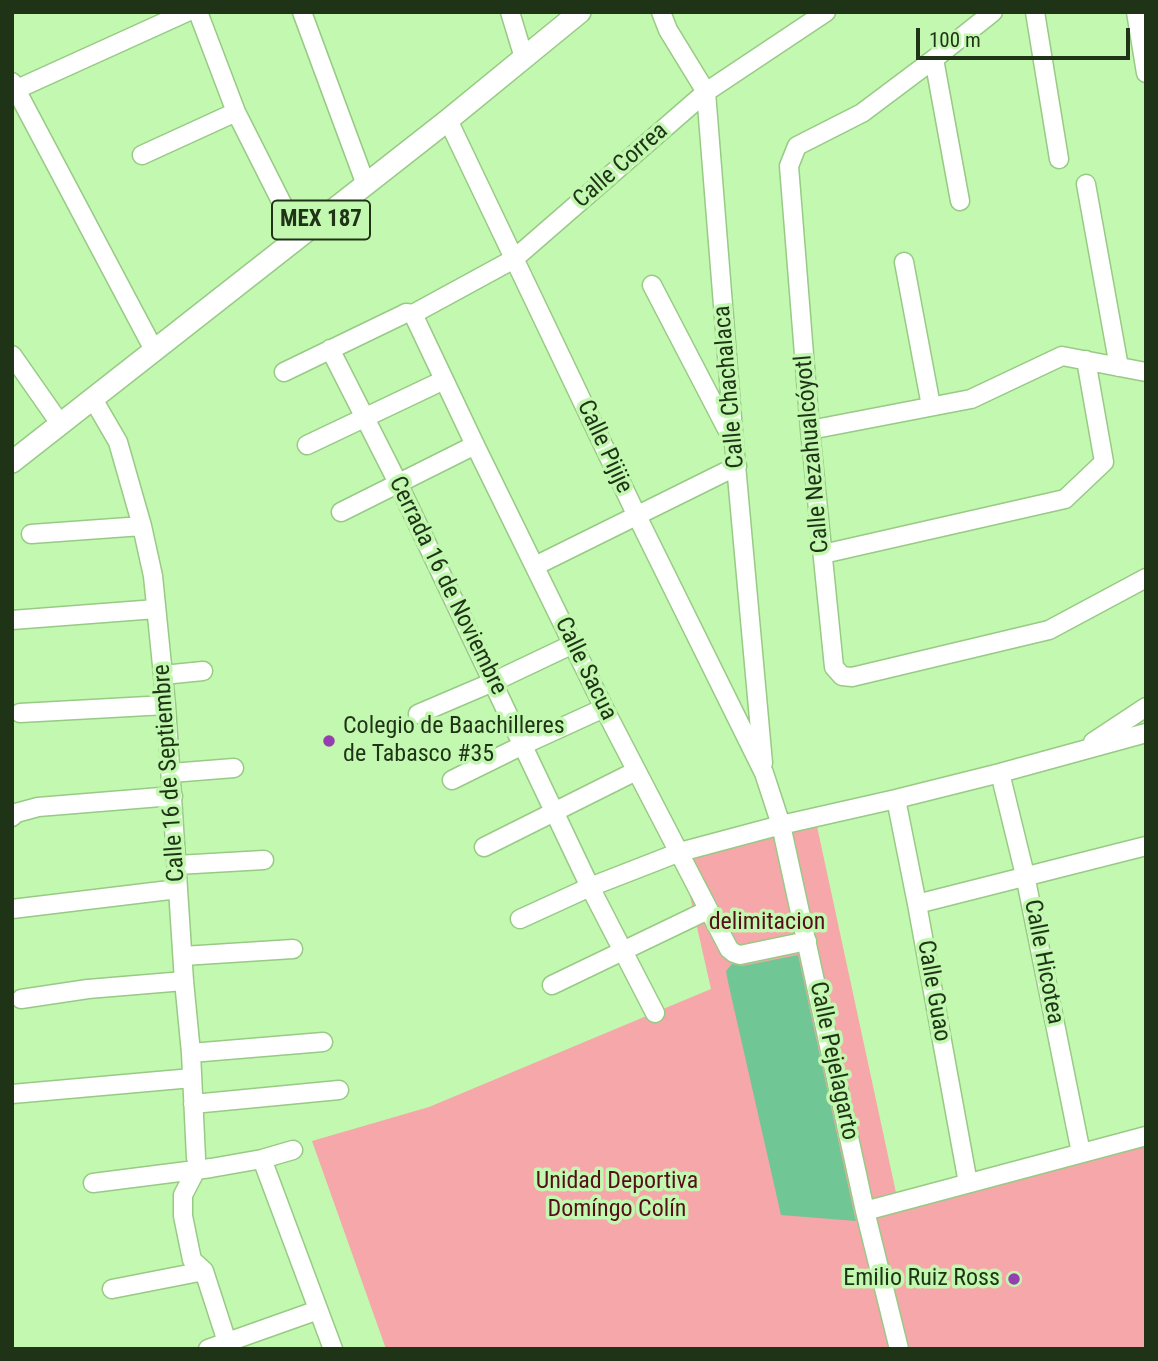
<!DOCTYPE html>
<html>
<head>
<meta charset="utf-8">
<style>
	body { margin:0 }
	#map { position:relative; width:1158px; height:1361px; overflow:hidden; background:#c3f8b0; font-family:"Roboto Condensed",sans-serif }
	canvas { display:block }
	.frame { position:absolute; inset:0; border:14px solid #1f3317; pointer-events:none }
	.scale { position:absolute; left:916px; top:28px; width:214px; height:32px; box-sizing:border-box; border:4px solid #1f3317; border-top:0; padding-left:9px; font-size:21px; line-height:24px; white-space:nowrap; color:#1f3317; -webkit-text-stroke:5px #c3f8b0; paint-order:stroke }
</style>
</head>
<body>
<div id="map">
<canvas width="1158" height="1361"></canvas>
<div class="frame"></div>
<div class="scale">100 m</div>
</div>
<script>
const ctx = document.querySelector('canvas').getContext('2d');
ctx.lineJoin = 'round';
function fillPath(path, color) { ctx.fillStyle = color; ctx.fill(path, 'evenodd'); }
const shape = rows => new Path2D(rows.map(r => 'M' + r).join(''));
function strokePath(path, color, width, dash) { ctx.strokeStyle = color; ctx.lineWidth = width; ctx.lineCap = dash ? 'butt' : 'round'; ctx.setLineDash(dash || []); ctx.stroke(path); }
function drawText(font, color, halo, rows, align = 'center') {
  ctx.font = font + ' "Roboto Condensed",sans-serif'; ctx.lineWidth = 7; ctx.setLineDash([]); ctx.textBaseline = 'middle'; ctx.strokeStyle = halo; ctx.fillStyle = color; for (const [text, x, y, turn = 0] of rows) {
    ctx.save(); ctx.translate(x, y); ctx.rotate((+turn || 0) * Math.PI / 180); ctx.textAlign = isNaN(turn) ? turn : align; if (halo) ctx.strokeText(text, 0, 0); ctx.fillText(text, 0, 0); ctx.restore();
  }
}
fillPath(shape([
	[815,817,898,1202,1146,1136,1146,1349,386,1349,312,1141,429,1107,711,989,680,852]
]), '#f6a7a9');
fillPath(shape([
	[798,955,854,1213,856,1221,781,1215,728,982,726,971,732,964,742,966]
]), '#70c695');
const minor = shape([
	[198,12,236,112,299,237],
	[302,12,366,185],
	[510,12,524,58],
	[661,12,668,30,706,92,734,443,763,763],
	[993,12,934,59,862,113,797,146,789,166,810,430,834,667,842,676,852,677,1049,630,1146,578],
	[1035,12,1059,159],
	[1136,12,1146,73],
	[934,59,960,201],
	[12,82,154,350],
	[15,90,187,12],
	[448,120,637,516,764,773,781,825,865,1211,899,1349],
	[142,155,236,112],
	[1086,184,1119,367],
	[904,262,931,406],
	[652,285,731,437],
	[413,314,475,445,604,708,729,949,734,953,740,955,807,941],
	[330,349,398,483,590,887,655,1013],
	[12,355,61,425],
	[284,372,402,315,406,313,413,314,514,259,706,92,826,12],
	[93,399,118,442,142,526,153,576,166,705,184,981,191,1053,196,1158],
	[810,430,971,399,1062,356,1146,372],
	[307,445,444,380],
	[341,512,475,445],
	[31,534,142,526],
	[823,554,1065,499,1104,462,1086,360],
	[535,566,737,466],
	[12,620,156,609],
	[163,675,203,671],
	[20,713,166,705],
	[418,714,493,682,573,644],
	[1093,742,1146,707],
	[171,773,234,768],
	[1000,773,1025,875,1081,1153],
	[452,780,523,745,604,708],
	[896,799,917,904,968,1183],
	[12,817,16,813,38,807,173,796],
	[484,847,636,771],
	[177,865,264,860],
	[917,904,1146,846],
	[12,909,178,889],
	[520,919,590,887,680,852,781,825,896,799,1000,773,1146,733],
	[183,956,293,949],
	[552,985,708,910],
	[21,999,88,989,184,981],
	[191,1053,323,1042],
	[12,1094,192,1078],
	[193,1104,339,1090],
	[262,1159,333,1349],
	[196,1170,183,1195,183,1216,192,1260,204,1271,227,1342],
	[93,1183,211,1168,262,1159,293,1150],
	[865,1211,1146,1136],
	[112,1289,204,1271],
	[208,1349,318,1310]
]);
const major = shape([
	[12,462,448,120,580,12]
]);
strokePath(minor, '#98ca85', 21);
strokePath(major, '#98ca85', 24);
strokePath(minor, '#fff', 18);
strokePath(major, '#fff', 21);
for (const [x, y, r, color] of [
	[329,741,7,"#943fad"],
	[1014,1279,7,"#943fad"]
]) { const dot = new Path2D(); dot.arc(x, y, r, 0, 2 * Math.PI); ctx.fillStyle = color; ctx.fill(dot); strokePath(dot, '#c3f8b0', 2.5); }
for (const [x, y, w] of [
	[321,220,98]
]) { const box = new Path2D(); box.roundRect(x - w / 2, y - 19.5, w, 39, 5); ctx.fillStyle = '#c3f8b0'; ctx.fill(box); strokePath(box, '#1f3317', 2); }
drawText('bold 23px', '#1f3317', null, [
	["MEX 187",321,220]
]);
drawText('24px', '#1f3317', '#c3f8b0', [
	["Calle Correa",621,166,-41],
	["Calle Chachalaca",730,387,-95],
	["Calle Pijije",604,447,65],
	["Calle Nezahualcóyotl",813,454,-95],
	["Cerrada 16 de Noviembre",447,586,64],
	["Calle Sacua",585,669,64],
	["Calle 16 de Septiembre",170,773,-94],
	["Calle Hicotea",1043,962,79],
	["Calle Guao",933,991,80],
	["Calle Pejelagarto",833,1061,78]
]);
drawText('24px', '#1f3317', '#c3f8b0', [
	["Colegio de Baachilleres",343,727],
	["de Tabasco #35",343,755],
	["Emilio Ruiz Ross",1000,1279,"right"]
], 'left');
drawText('24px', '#560f1a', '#c3f8b0', [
	["delimitacion",767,923],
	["Unidad Deportiva",617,1182],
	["Domíngo Colín",617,1210]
]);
</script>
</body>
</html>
